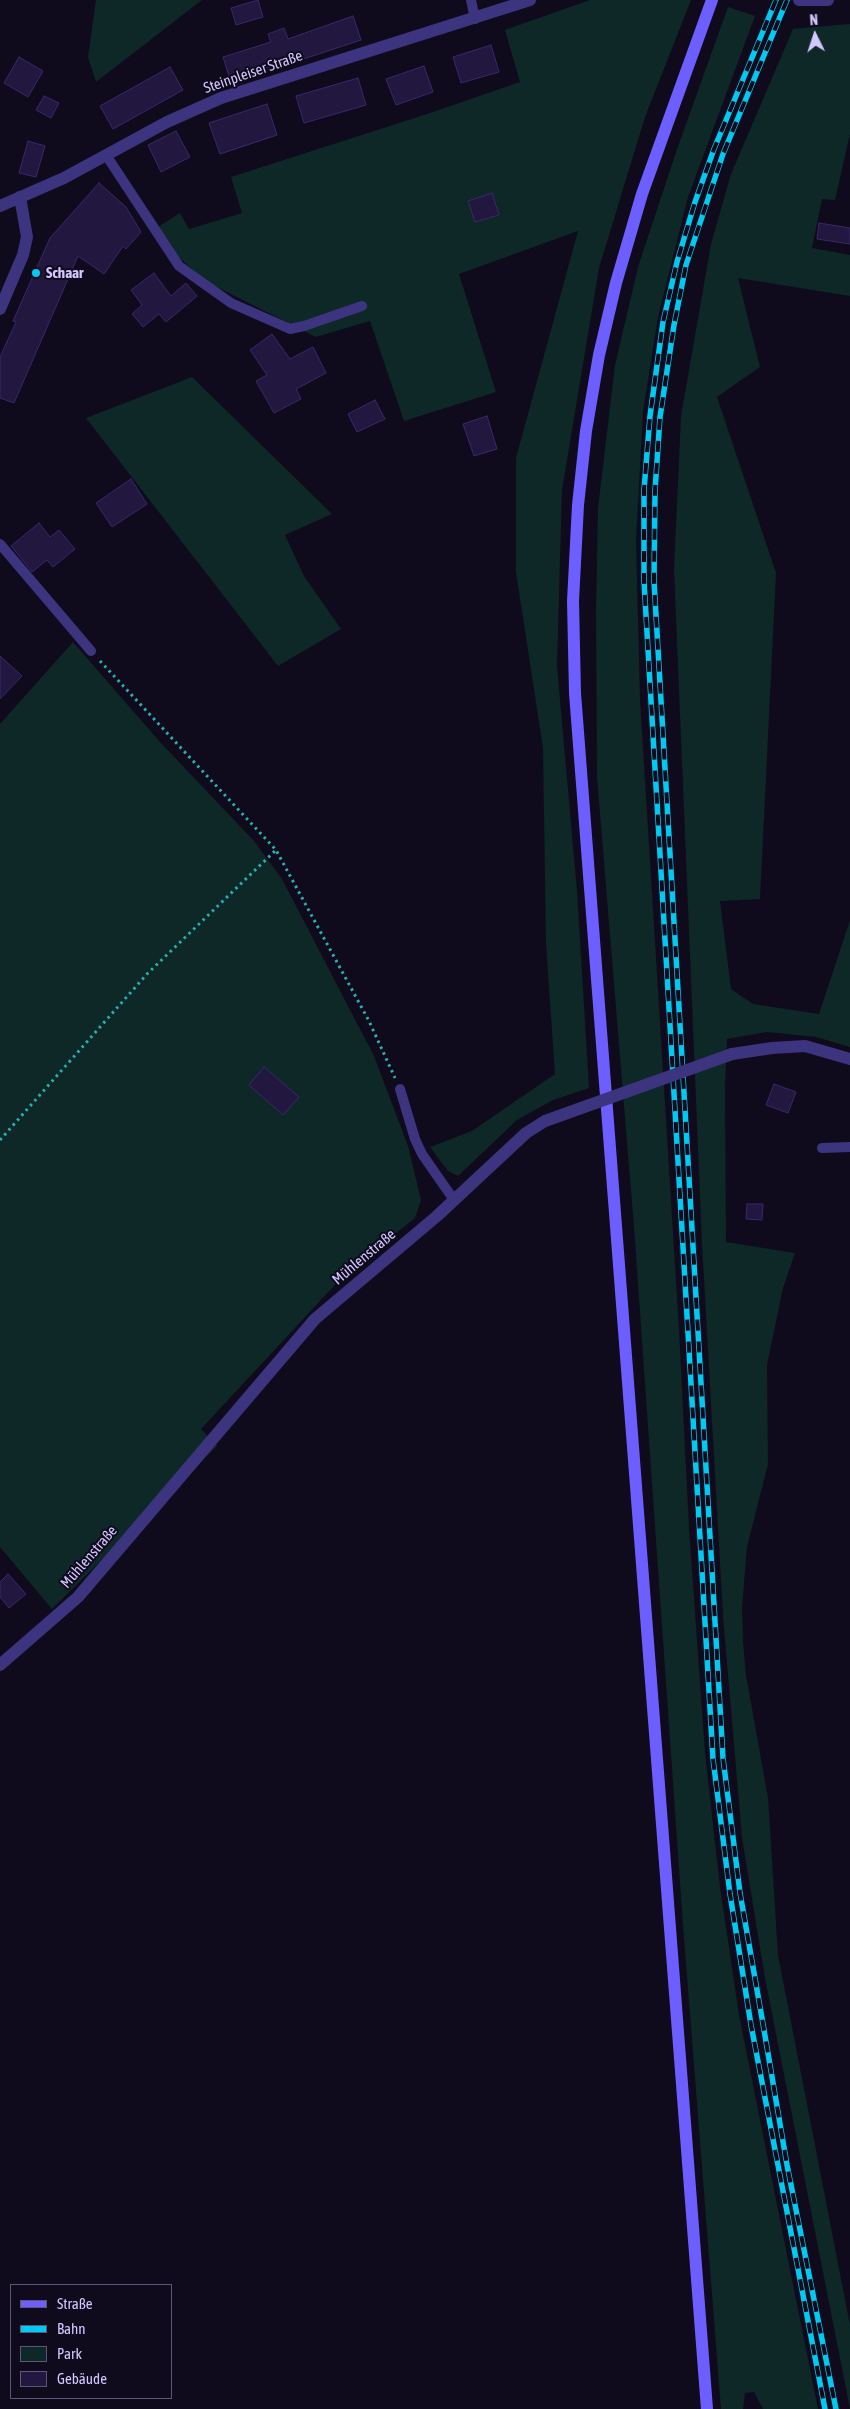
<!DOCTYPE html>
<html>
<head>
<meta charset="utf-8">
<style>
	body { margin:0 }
	#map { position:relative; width:850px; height:2409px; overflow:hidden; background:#0f0b1d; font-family:"Asap Condensed",sans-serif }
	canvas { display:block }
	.legend { position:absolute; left:10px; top:2284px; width:162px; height:115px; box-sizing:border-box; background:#0f0b1d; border:1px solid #5d5677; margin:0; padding:6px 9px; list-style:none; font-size:15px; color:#d2c7ff }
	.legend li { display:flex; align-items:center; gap:10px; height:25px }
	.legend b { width:25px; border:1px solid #5d5677 }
	.north { position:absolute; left:790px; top:10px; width:50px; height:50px; -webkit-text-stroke:4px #0f0b1d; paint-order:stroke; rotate:356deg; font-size:14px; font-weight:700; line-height:20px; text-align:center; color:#d2c7ff }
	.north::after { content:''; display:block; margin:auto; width:18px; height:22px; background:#d2c7ff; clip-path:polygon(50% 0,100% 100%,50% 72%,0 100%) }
</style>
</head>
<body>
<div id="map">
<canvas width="850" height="2409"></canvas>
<ul class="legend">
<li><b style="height:6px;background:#6d5eff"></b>Straße</li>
<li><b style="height:6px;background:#00caf2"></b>Bahn</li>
<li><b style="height:14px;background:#0e2727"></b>Park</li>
<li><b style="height:14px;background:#21173f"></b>Gebäude</li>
</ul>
<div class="north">N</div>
</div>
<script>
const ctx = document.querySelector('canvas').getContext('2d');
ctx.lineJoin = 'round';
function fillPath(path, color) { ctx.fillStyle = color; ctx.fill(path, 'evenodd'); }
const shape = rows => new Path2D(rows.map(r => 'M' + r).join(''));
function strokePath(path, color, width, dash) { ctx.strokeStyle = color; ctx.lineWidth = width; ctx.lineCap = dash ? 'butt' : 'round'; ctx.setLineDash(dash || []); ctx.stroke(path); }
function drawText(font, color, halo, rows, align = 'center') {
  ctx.font = font + ' "Asap Condensed",sans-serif'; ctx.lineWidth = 4; ctx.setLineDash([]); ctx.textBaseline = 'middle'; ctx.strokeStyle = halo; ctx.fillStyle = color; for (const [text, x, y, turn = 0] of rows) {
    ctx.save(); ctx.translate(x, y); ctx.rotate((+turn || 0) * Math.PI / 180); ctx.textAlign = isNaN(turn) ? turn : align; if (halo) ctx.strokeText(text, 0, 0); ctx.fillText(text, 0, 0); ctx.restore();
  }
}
fillPath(shape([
	[96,0,202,0,96,82,88,57],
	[590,0,691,0,645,117,599,268,562,490,557,666,577,891,589,1088,553,1100,517,1120,458,1176,448,1171,430,1147,472,1131,555,1074,546,944,543,748,516,572,516,458,578,231,459,274,496,392,404,421,370,321,316,337,205,281,174,253,158,227,180,213,189,229,242,213,231,177,427,114,520,82,505,30],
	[728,7,755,16,688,197,658,317,643,412,636,540,640,700,679,1329,689,1528,705,1753,720,1887,739,2015,818,2409,763,2409,754,2392,745,2393,743,2409,721,2409,683,1925,634,1227,597,777,596,611,598,508,615,365,638,267,676,152],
	[850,24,850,134,835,200,822,199,812,248,850,255,850,296,738,278,760,367,717,397,776,573,760,899,720,901,731,989,753,1004,819,1014,850,920,850,1047,816,1037,767,1032,727,1039,725,1089,726,1242,795,1253,783,1288,767,1365,768,1464,747,1547,742,1607,743,1642,746,1675,768,1798,778,1955,850,2325,850,2409,765,1978,742,1838,723,1616,702,1244,674,569,681,416,711,244,731,174,793,29],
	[192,377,332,514,285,535,304,576,341,629,278,666,86,418],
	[73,642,160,742,254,841,282,879,374,1056,408,1146,421,1200,415,1218,346,1273,201,1429,217,1446,52,1609,0,1547,0,724]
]), '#0e2727');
const building = shape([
	[258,0,263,17,236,25,231,8,258,0],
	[353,16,361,40,231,83,223,57,271,42,268,34,284,28,288,39,353,16],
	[491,45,499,72,461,83,453,57,491,45],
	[19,57,43,71,28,97,4,83,19,57],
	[424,66,433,92,396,105,386,79,424,66],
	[170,67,183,90,113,129,100,106,170,67],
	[358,78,366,105,304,123,296,96,358,78],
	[44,96,59,103,51,118,36,110,44,96],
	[267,104,277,135,220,154,209,123,267,104],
	[176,131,190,157,161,172,148,145,176,131],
	[28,141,45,146,36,177,19,173,28,141],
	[99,183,126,207,141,232,126,249,123,246,104,274,78,256,14,403,0,398,0,357,16,322,13,321,50,238,99,183],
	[492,193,499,215,475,222,468,201,492,193],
	[819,223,850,228,850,244,817,239,819,223],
	[154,273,171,296,186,283,197,296,166,322,159,314,143,327,132,314,142,305,131,290,154,273],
	[272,334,290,359,313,347,326,373,296,389,301,399,274,413,256,381,267,375,250,350,272,334],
	[375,400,385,419,357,432,348,414,375,400],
	[487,416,497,449,474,456,463,424,487,416],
	[131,479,147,504,112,527,96,503,131,479],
	[39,523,50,537,59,530,75,549,53,567,47,560,32,572,11,546,39,523],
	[0,656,22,676,0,699,0,656],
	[264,1067,299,1097,283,1115,249,1085,264,1067],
	[774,1084,796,1092,788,1113,766,1105,774,1084],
	[747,1204,763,1204,762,1220,746,1219,747,1204],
	[8,1574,26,1594,9,1608,0,1597,0,1582,8,1574]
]);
fillPath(building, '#21173f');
strokePath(building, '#3a286c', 1);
strokePath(shape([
	[100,661,276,850,369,1021,395,1078],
	[0,1140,147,974,276,850]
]), '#29b0b1', 3, [2.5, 4]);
strokePath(shape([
	[471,0,475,19],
	[106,155,179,266,231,303,290,329,304,326,362,306],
	[0,544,91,651],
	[400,1089,415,1139,422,1154,454,1200],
	[822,1148,850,1147]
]), '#3c347e', 10);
strokePath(shape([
	[0,309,23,255,27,237,20,197],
	[732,1054,772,1048,805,1046,850,1059],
	[0,1665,78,1597,315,1319,437,1216,526,1133,545,1121]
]), '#3c347e', 12);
strokePath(shape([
	[799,0,828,0],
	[0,206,64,178,167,122,221,98,530,0]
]), '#3c347e', 12);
strokePath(shape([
	[707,2409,575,693,573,601,578,505,586,431,599,355,616,283,642,194,712,0]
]), '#6d5eff', 12);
const rail = shape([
	[776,0,714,149,695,202,677,262,663,322,650,416,644,490,644,581,713,1759,730,1894,751,2025,825,2409],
	[787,0,723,154,686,265,674,325,660,417,655,491,654,581,723,1758,740,1893,763,2024,787,2165,836,2409]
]);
strokePath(rail, '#00caf2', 5.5);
strokePath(rail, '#0f0b1d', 4, [11]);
strokePath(shape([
	[545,1121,732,1054]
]), '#3c347e', 12);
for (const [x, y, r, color] of [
	[36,273,5,"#00caf2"]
]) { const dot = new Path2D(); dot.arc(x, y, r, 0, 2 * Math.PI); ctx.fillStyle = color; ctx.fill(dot); strokePath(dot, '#0f0b1d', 2); }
drawText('15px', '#d2c7ff', '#0f0b1d', [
	["Steinpleiser Straße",253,72,-19],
	["Mühlenstraße",364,1257,-40],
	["Mühlenstraße",89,1557,-49]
]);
drawText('bold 15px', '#d2c7ff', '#0f0b1d', [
	["Schaar",46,273]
], 'left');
</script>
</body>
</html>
